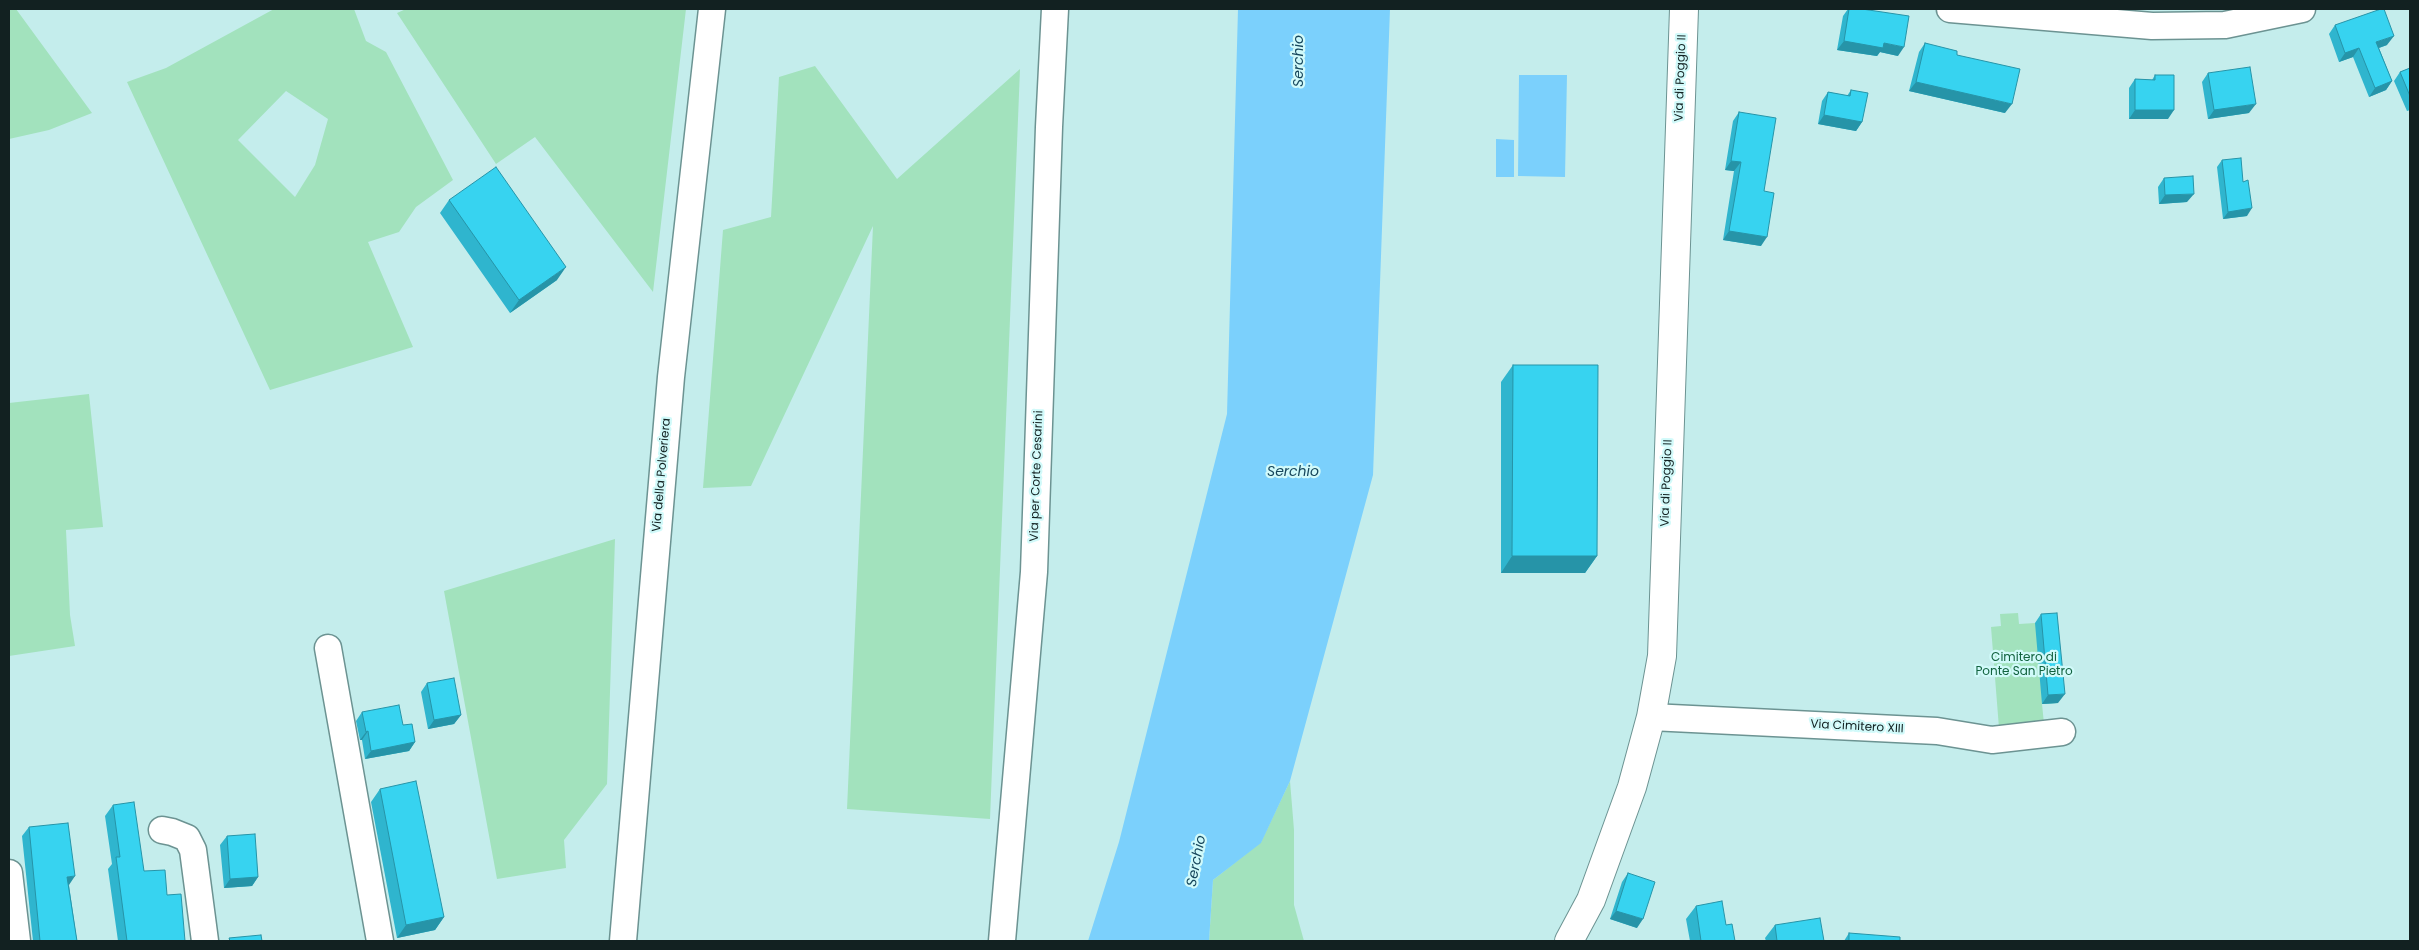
<!DOCTYPE html>
<html>
<head>
<meta charset="utf-8">
<style>
	body { margin:0 }
	#map { position:relative; width:2419px; height:950px; overflow:hidden; background:#c4edec; font-family:Poppins,sans-serif }
	canvas { display:block }
	.frame { position:absolute; inset:0; border:10px solid #122121; pointer-events:none }
</style>
</head>
<body>
<div id="map">
<canvas width="2419" height="950"></canvas>
<div class="frame"></div>
</div>
<script>
const ctx = document.querySelector('canvas').getContext('2d');
ctx.lineJoin = 'round';
function fillPath(path, color) { ctx.fillStyle = color; ctx.fill(path, 'evenodd'); }
const shape = rows => new Path2D(rows.map(r => 'M' + r).join(''));
function strokePath(path, color, width, dash) { ctx.strokeStyle = color; ctx.lineWidth = width; ctx.lineCap = dash ? 'butt' : 'round'; ctx.setLineDash(dash || []); ctx.stroke(path); }
function drawText(font, color, halo, rows, align = 'center') {
  ctx.font = font + ' Poppins,sans-serif'; ctx.lineWidth = 4.5; ctx.setLineDash([]); ctx.textBaseline = 'middle'; ctx.strokeStyle = halo; ctx.fillStyle = color; for (const [text, x, y, turn = 0] of rows) {
    ctx.save(); ctx.translate(x, y); ctx.rotate((+turn || 0) * Math.PI / 180); ctx.textAlign = isNaN(turn) ? turn : align; if (halo) ctx.strokeText(text, 0, 0); ctx.fillText(text, 0, 0); ctx.restore();
  }
}
fillPath(shape([
	[9,9,16,9,92,113,49,130,9,139],
	[274,9,354,9,366,41,386,52,453,180,416,207,399,232,368,242,413,347,270,390,127,82,166,68],
	[286,91,328,119,315,165,295,197,238,140],
	[406,9,686,9,653,292,535,137,496,164,397,13],
	[815,66,897,179,1020,69,990,819,847,809,873,226,751,486,703,488,723,230,771,217,779,77],
	[89,394,103,527,66,530,70,615,75,646,9,656,9,403],
	[615,539,607,784,564,840,566,868,497,879,444,591],
	[2018,613,2019,624,2051,622,2058,703,2042,704,2044,724,1999,728,1991,627,2001,626,2000,614],
	[1290,781,1294,830,1294,905,1304,941,1209,941,1213,880,1261,842]
]), '#a2e2bd');
fillPath(shape([
	[1238,9,1390,9,1373,475,1290,781,1261,843,1213,880,1209,941,1088,941,1119,842,1227,414],
	[1519,75,1567,75,1565,177,1518,176],
	[1496,139,1514,140,1514,177,1496,177]
]), '#7bd0fc');
const minor = shape([
	[1950,9,2152,26,2225,25,2302,9],
	[328,648,380,941],
	[1651,717,1937,731,1992,740,2062,732],
	[162,830,172,832,187,838,193,850,205,941],
	[9,873,17,941],
	[623,941,671,377,712,9],
	[1002,941,1034,572,1049,127,1055,9]
]);
const major = shape([
	[1569,941,1591,900,1632,787,1651,717,1662,656,1684,9]
]);
strokePath(minor, '#6c9392', 29);
strokePath(major, '#6c9392', 30);
strokePath(minor, '#fff', 26);
strokePath(major, '#fff', 28);
fillPath(shape([
	[1848,9,1862,9,1898,56,1880,52,1877,56,1837,50,1843,16],
	[2335,25,2387,45,2379,48,2392,81,2386,90,2369,97,2353,57,2339,62,2329,34],
	[1925,43,1957,55,2005,113,1909,91,1919,52],
	[2410,68,2410,110,2407,111,2394,81,2400,72],
	[2208,73,2249,113,2208,119,2202,82],
	[2155,75,2168,119,2129,119,2129,88,2135,79,2152,80],
	[1851,90,1862,122,1856,131,1818,124,1822,101,1828,92,1847,96],
	[1739,112,1764,191,1761,246,1723,240,1734,171,1725,170,1733,121],
	[2222,160,2247,216,2223,219,2217,167],
	[2164,178,2187,202,2159,204,2158,187],
	[449,200,557,280,510,313,440,213],
	[1513,365,1597,556,1585,573,1501,573,1501,382],
	[2041,614,2058,703,2042,704,2035,623],
	[427,683,461,715,454,724,428,729,421,692],
	[362,712,415,742,409,751,365,759,362,740,360,740,356,721],
	[380,789,444,917,435,930,397,938,371,802],
	[113,805,144,871,167,895,185,941,118,941,108,869,112,864,105,816],
	[29,827,69,885,77,941,33,941,22,836],
	[227,836,258,877,252,886,224,888,220,845],
	[1628,873,1637,928,1610,919,1622,882],
	[1696,906,1735,941,1690,941,1686,919],
	[1775,925,1824,941,1766,941,1765,938],
	[1849,933,1849,941,1844,941]
]), '#2fb5ce');
fillPath(shape([
	[2394,36,2387,45,2370,51,2376,42],
	[1844,41,1884,43,1904,47,1898,56,1880,52,1877,56,1837,50],
	[2359,48,2353,57,2339,62,2345,53],
	[2392,81,2386,90,2369,97,2375,88],
	[1916,82,2012,104,2005,113,1909,91],
	[2256,104,2249,113,2208,119,2214,110],
	[2135,110,2174,110,2168,119,2129,119],
	[1824,115,1862,122,1856,131,1818,124],
	[1731,161,1741,162,1734,171,1725,170],
	[2194,194,2187,202,2159,204,2165,195],
	[2252,208,2247,216,2223,219,2228,212],
	[1729,231,1767,237,1761,246,1723,240],
	[566,267,557,280,510,313,519,300],
	[1512,556,1597,556,1585,573,1501,573],
	[2065,694,2058,703,2042,704,2048,695],
	[461,715,454,724,428,729,434,720],
	[368,731,362,740,360,740,366,732],
	[415,742,409,751,365,759,371,751],
	[75,876,69,885,61,885,67,877],
	[258,877,252,886,224,888,230,879],
	[1616,911,1643,919,1637,928,1610,919],
	[444,917,435,930,397,938,406,925]
]), '#2694a8');
const building = shape([
	[1849,9,1862,9,1909,16,1904,47,1884,43,1883,48,1844,41,1849,9],
	[2381,9,2384,9,2394,36,2376,42,2392,81,2375,88,2359,48,2345,53,2335,25,2381,9],
	[1925,43,1957,51,1957,55,2020,69,2012,104,1916,82,1925,43],
	[2250,67,2256,104,2214,110,2208,73,2250,67],
	[2410,68,2410,96,2400,72,2410,68],
	[2155,75,2174,75,2174,110,2135,110,2135,79,2155,80,2155,75],
	[1851,90,1868,93,1862,122,1824,115,1828,92,1850,96,1851,90],
	[1739,112,1776,118,1764,191,1774,193,1767,237,1729,231,1741,162,1731,161,1739,112],
	[2241,158,2243,182,2248,180,2252,208,2228,212,2222,160,2241,158],
	[496,167,566,267,519,300,449,200,496,167],
	[2193,176,2194,194,2165,195,2164,178,2193,176],
	[1513,365,1598,365,1597,556,1512,556,1513,365],
	[2057,613,2065,694,2048,695,2041,614,2057,613],
	[454,678,461,715,434,720,427,683,454,678],
	[399,705,403,725,412,724,415,742,371,751,368,731,366,732,362,712,399,705],
	[416,781,444,917,406,925,380,789,416,781],
	[134,802,144,871,165,870,167,895,181,894,185,941,127,941,116,857,120,857,113,805,134,802],
	[68,823,75,876,67,877,77,941,40,941,29,827,68,823],
	[255,834,258,877,230,879,227,836,255,834],
	[1628,873,1655,882,1643,919,1616,911,1628,873],
	[1722,901,1726,925,1732,924,1735,941,1701,941,1696,906,1722,901],
	[1820,918,1824,941,1777,941,1775,925,1820,918],
	[1849,933,1900,937,1900,941,1849,941,1849,933],
	[261,935,262,941,230,941,229,938,261,935]
]);
fillPath(building, '#37d3f0');
strokePath(building, '#2694a8', 1);
drawText('12px', '#122121', '#d1fafa', [
	["Via di Poggio II",1681,78,-88],
	["Via della Polveriera",662,475,-85],
	["Via per Corte Cesarini",1037,476,-88],
	["Via di Poggio II",1667,483,-88],
	["Via Cimitero XIII",1857,727,3]
]);
drawText('12px', '#12633f', '#d1fafa', [
	["Cimitero di",2024,658],
	["Ponte San Pietro",2024,672]
]);
drawText('italic 14px', '#16465c', '#d1fafa', [
	["Serchio",1299,61,-90],
	["Serchio",1293,472],
	["Serchio",1197,861,-79]
]);
</script>
</body>
</html>
